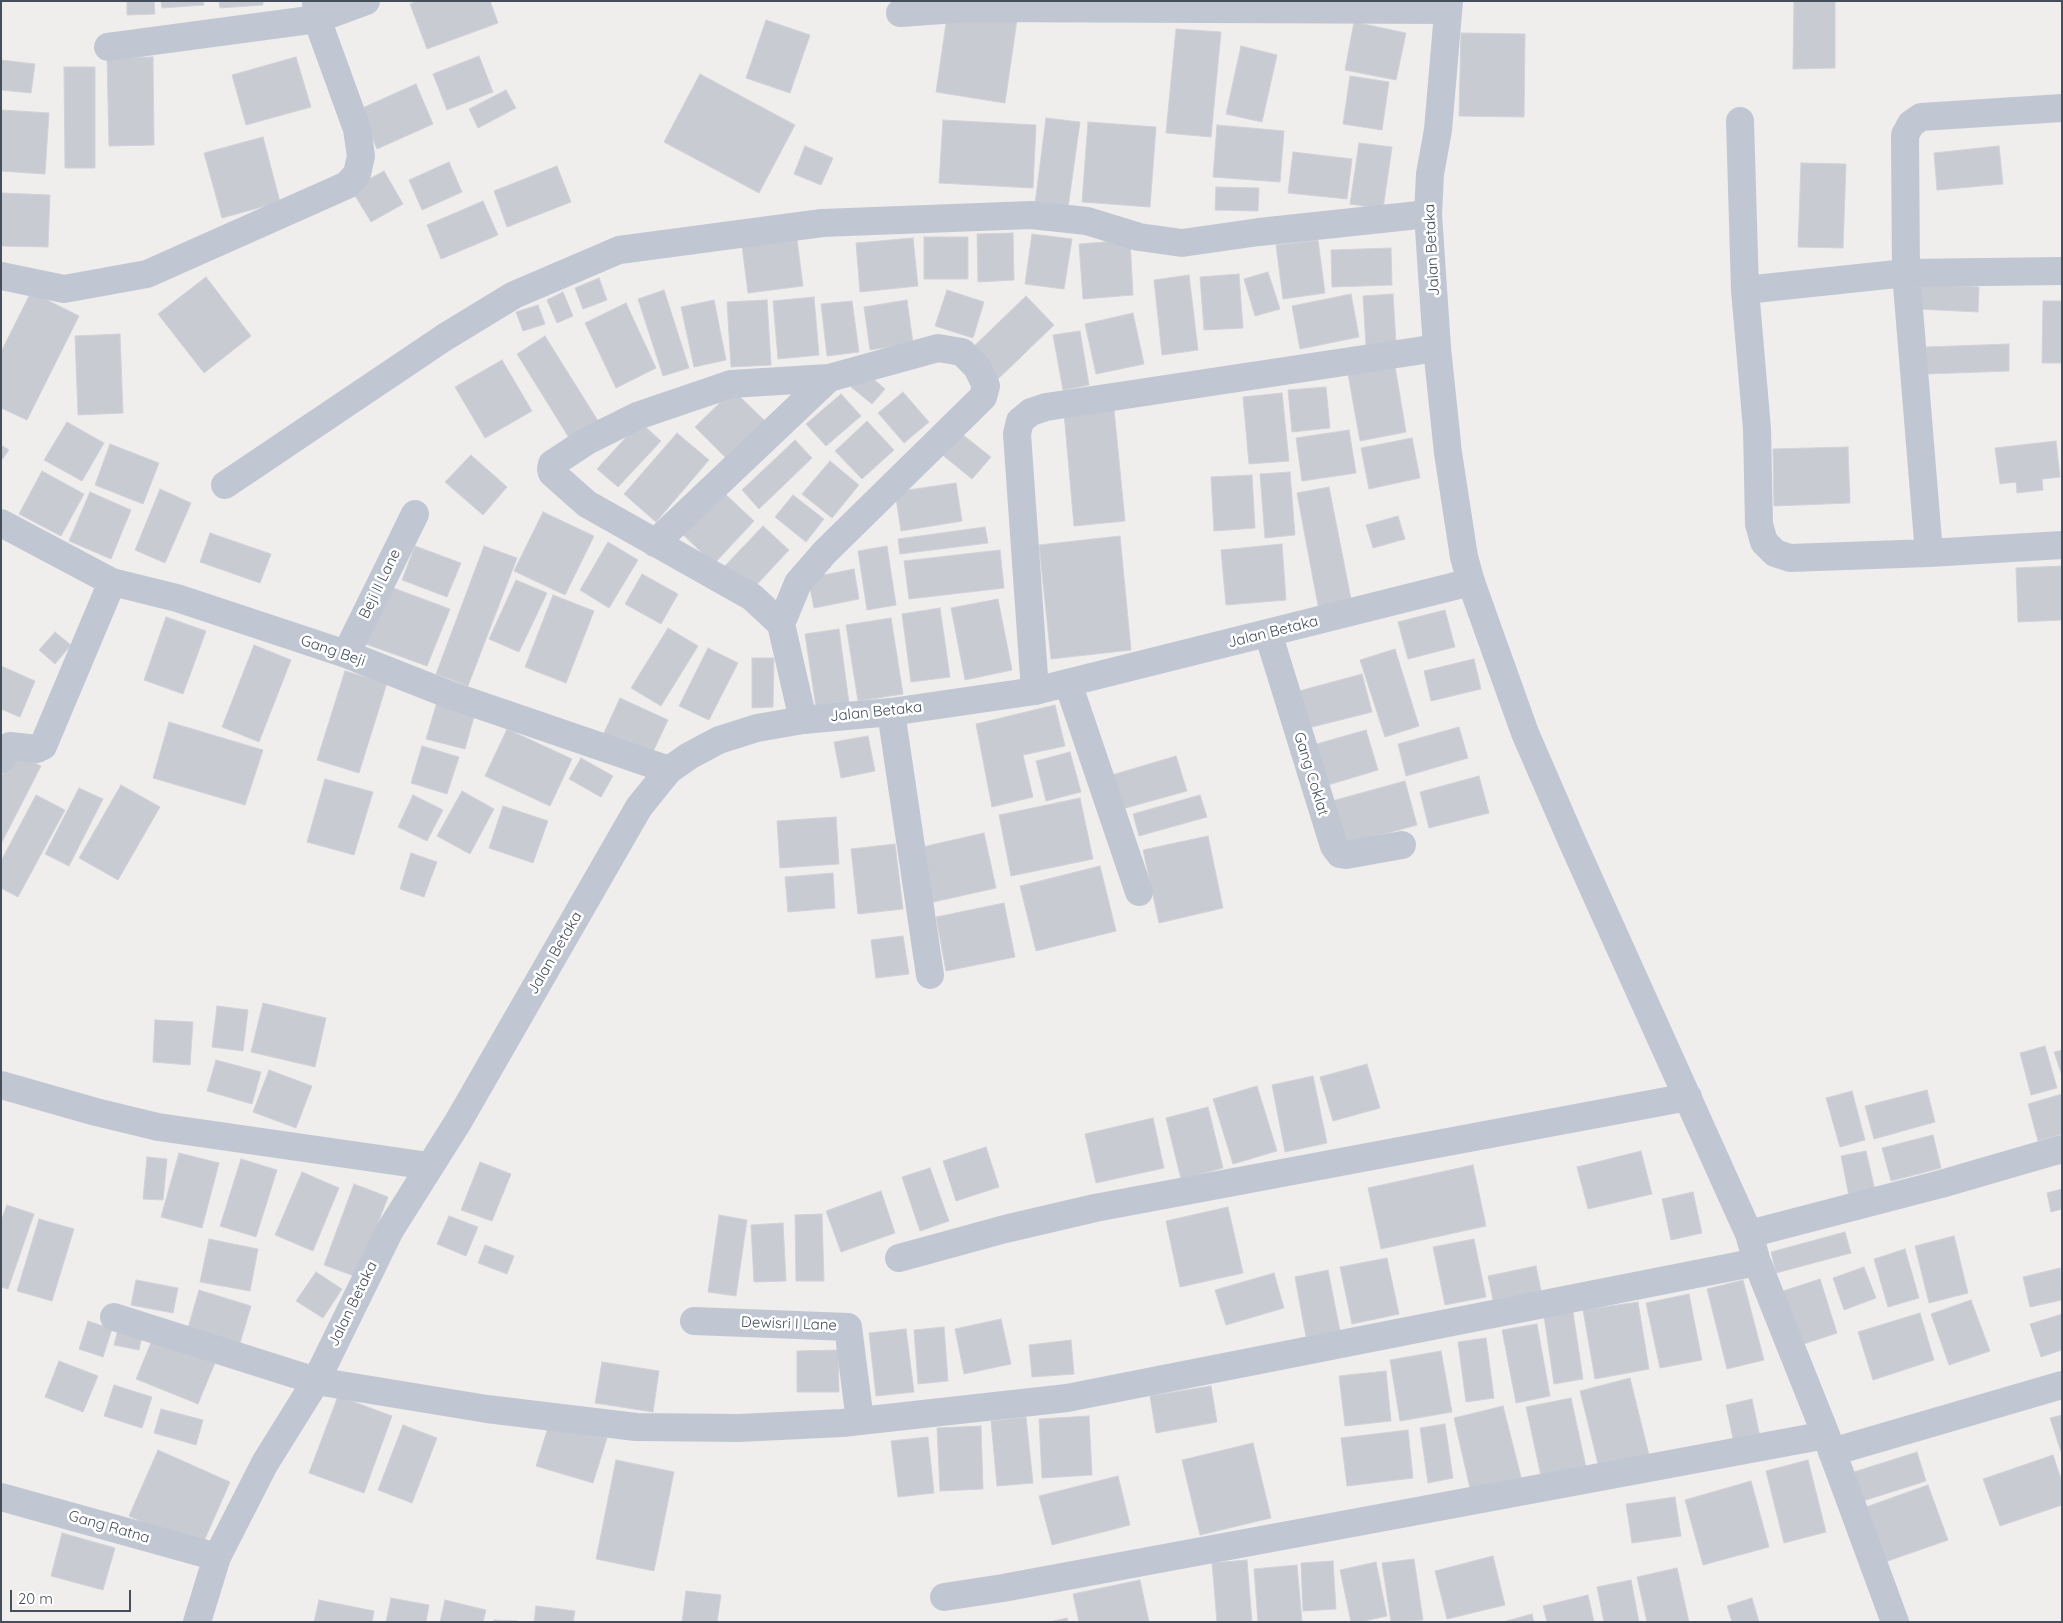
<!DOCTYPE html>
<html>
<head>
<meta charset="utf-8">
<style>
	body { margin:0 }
	#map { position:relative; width:2063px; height:1623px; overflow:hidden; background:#f0eded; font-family:Quicksand,sans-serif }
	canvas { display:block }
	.frame { position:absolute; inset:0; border:2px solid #454e5b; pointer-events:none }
	.scale { position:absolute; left:10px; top:1590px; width:121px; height:22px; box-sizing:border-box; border:2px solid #454e5b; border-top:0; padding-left:6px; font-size:15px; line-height:18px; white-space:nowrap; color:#454e5b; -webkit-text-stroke:4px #fff; paint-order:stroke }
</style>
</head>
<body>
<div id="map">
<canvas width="2063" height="1623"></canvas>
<div class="frame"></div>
<div class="scale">20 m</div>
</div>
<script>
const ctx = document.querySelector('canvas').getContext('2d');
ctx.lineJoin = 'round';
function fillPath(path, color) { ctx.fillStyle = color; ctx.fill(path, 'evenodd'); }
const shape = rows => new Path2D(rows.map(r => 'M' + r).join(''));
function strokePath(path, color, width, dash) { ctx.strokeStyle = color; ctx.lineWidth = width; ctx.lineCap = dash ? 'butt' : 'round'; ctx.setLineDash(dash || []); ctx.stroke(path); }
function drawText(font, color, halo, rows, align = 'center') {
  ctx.font = font + ' Quicksand,sans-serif'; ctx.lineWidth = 5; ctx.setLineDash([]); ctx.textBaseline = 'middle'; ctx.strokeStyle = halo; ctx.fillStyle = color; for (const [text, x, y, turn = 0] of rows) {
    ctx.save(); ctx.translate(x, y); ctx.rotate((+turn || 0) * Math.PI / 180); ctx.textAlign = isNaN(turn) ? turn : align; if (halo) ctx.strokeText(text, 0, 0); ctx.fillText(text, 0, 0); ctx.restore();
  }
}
const building = shape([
	[127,1,154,1,155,14,127,15,127,1],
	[161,1,203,1,204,5,162,8,161,1],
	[219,1,263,1,263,5,220,8,219,1],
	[417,1,490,1,498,23,427,49,410,4,417,1],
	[1794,1,1835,1,1835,68,1793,69,1794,1],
	[948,10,1017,20,1005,103,936,92,948,10],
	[766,20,810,35,790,93,746,78,766,20],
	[1354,22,1406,33,1396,80,1345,70,1354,22],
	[1176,29,1221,32,1211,137,1166,133,1176,29],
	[1461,33,1525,34,1524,117,1459,116,1461,33],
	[1241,46,1277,55,1262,122,1226,114,1241,46],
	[479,56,493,92,447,110,433,74,479,56],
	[153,57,154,145,109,146,107,58,153,57],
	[296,57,311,107,246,125,232,75,296,57],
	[1,60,35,64,31,93,1,90,1,60],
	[64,67,95,67,95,168,65,168,64,67],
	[700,74,795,125,759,193,664,142,700,74],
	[1350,76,1389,82,1382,130,1343,124,1350,76],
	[416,84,433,124,377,149,360,109,416,84],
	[506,90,516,108,478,128,469,109,506,90],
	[1,110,49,113,45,174,1,171,1,110],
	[1046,118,1080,122,1068,208,1035,204,1046,118],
	[943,120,1036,125,1033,188,939,183,943,120],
	[1088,122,1156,127,1150,207,1082,202,1088,122],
	[1217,125,1284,131,1280,182,1213,177,1217,125],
	[263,137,280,202,222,218,204,153,263,137],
	[1359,143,1392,147,1383,209,1350,204,1359,143],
	[805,146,833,158,821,185,794,174,805,146],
	[1999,146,2003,184,1937,190,1934,153,1999,146],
	[1293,152,1352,159,1347,199,1288,193,1293,152],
	[449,162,462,192,422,210,409,180,449,162],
	[1801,163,1846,164,1843,248,1798,247,1801,163],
	[557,166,571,202,507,227,494,191,557,166],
	[384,171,403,204,371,222,351,189,384,171],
	[1216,187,1259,188,1258,211,1215,210,1216,187],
	[1,193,50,195,48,247,1,246,1,193],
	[483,201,498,235,441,259,427,225,483,201],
	[1013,233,1014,280,978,282,977,234,1013,233],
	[1032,234,1072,239,1064,289,1025,284,1032,234],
	[924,237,968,237,968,279,924,279,924,237],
	[913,238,918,286,860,292,856,243,913,238],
	[797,239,803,286,748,293,742,246,797,239],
	[1130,240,1133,295,1083,299,1079,244,1130,240],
	[1318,240,1325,293,1283,299,1276,245,1318,240],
	[1391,248,1392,285,1332,287,1331,250,1391,248],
	[1268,272,1280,309,1255,316,1244,279,1268,272],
	[1239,274,1243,328,1204,330,1200,277,1239,274],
	[1189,275,1198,350,1162,355,1154,280,1189,275],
	[206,277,251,336,204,373,158,314,206,277],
	[599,278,607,300,583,309,575,288,599,278],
	[1918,284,1979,287,1978,312,1917,309,1918,284],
	[664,290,689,368,663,376,638,299,664,290],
	[947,290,984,302,973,338,935,326,947,290],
	[31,292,79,316,27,420,1,408,1,352,31,292],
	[563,292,573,316,557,323,547,300,563,292],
	[1351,294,1359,337,1300,349,1292,306,1351,294],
	[1393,294,1396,344,1366,346,1363,296,1393,294],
	[1026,296,1054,325,996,381,968,352,1026,296],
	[814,297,819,355,778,359,773,301,814,297],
	[714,300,726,360,694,367,681,307,714,300],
	[767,300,771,365,731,367,727,302,767,300],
	[907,300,913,343,870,350,864,307,907,300],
	[852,301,859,352,827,356,821,304,852,301],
	[2043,301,2062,301,2062,363,2042,363,2043,301],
	[626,303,656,368,616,388,585,323,626,303],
	[538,305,545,324,523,331,516,312,538,305],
	[1133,313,1144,364,1096,374,1085,324,1133,313],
	[1080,331,1089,385,1063,390,1053,335,1080,331],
	[120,334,123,413,78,415,75,336,120,334],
	[545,336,600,424,571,441,517,354,545,336],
	[2009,344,2009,371,1927,374,1926,347,2009,344],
	[502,360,532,411,485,438,455,387,502,360],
	[1395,366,1406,432,1360,441,1348,374,1395,366],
	[864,371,885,389,872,404,851,387,864,371],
	[1326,387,1330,428,1292,432,1288,390,1326,387],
	[733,390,766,422,727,459,695,427,733,390],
	[903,392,929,422,904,443,878,413,903,392],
	[1282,393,1289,461,1249,464,1243,397,1282,393],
	[841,394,861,416,826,446,806,424,841,394],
	[1114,409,1125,521,1074,526,1064,413,1114,409],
	[867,421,894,450,862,479,835,451,867,421],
	[67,422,104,443,82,481,44,460,67,422],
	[640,422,661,441,618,487,597,469,640,422],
	[1349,430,1356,473,1302,481,1296,438,1349,430],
	[958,431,991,457,972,479,940,453,958,431],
	[677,433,709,460,656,522,624,494,677,433],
	[1412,438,1420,478,1369,489,1361,448,1412,438],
	[795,440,812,458,759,509,742,490,795,440],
	[2056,441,2060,477,2042,479,2043,490,2017,493,2016,482,2000,484,1995,448,2056,441],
	[110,444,159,463,143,504,95,485,110,444],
	[1,445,9,450,1,461,1,445],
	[1848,447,1850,503,1774,506,1773,449,1848,447],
	[471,455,507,487,483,515,445,482,471,455],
	[830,461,859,485,832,518,802,494,830,461],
	[42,471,84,494,61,536,19,514,42,471],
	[1290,472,1295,535,1265,538,1260,474,1290,472],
	[1252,475,1255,528,1214,531,1211,477,1252,475],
	[956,483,962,521,901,531,895,492,956,483],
	[1329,487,1352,604,1319,611,1297,493,1329,487],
	[160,489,191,503,165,563,135,550,160,489],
	[720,489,754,521,714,564,679,531,720,489],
	[90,492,131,510,111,559,69,541,90,492],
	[793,495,824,519,806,542,775,517,793,495],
	[543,512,594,536,565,595,514,571,543,512],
	[1398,516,1405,539,1373,548,1366,525,1398,516],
	[763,526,789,550,748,594,722,569,763,526],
	[985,527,988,543,900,554,898,539,985,527],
	[210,533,271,554,260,583,200,562,210,533],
	[1120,536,1131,650,1051,659,1039,545,1120,536],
	[608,542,638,560,609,608,580,590,608,542],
	[1282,544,1286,600,1226,605,1221,550,1282,544],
	[415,546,461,563,447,597,402,580,415,546],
	[484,546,517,558,468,686,436,674,484,546],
	[887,546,896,605,867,610,858,551,887,546],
	[1000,550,1004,588,909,599,904,561,1000,550],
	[2062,566,2062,620,2018,622,2016,568,2062,566],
	[854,569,859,599,814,608,808,578,854,569],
	[642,574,678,594,661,624,625,604,642,574],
	[516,580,547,593,519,652,489,639,516,580],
	[388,586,450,609,427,666,366,644,388,586],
	[553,595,594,611,566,683,525,667,553,595],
	[998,599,1012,670,965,680,951,608,998,599],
	[940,608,950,677,911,682,902,614,940,608],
	[1445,610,1455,647,1408,659,1398,622,1445,610],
	[166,617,206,631,183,694,144,680,166,617],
	[891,618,903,694,858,701,846,625,891,618],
	[668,628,698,646,661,706,631,688,668,628],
	[839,629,849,703,816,707,805,634,839,629],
	[55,632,71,645,55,664,39,650,55,632],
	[254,645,291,660,259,742,222,727,254,645],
	[708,648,738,663,709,720,679,706,708,648],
	[1395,649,1419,726,1385,737,1360,660,1395,649],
	[752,658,774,658,773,707,752,708,752,658],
	[1474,659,1481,689,1431,701,1424,671,1474,659],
	[1,666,35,681,20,717,1,709,1,666],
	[345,671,387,683,359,773,317,760,345,671],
	[1362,674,1372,712,1308,728,1299,691,1362,674],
	[620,698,668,720,651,756,603,735,620,698],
	[437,702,475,713,465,749,426,739,437,702],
	[1055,705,1065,746,1023,755,1033,797,992,807,976,724,1055,705],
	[169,722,263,750,245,805,153,778,169,722],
	[1459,727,1468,758,1406,776,1398,744,1459,727],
	[507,729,572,759,550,806,485,776,507,729],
	[1366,730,1378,770,1318,788,1306,747,1366,730],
	[868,736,875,771,841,778,834,742,868,736],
	[422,746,459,757,447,794,411,783,422,746],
	[1070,752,1081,792,1046,801,1036,761,1070,752],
	[14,753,41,766,1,844,1,777,14,753],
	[1176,756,1187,791,1122,809,1112,775,1176,756],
	[581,758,613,776,601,797,569,779,581,758],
	[1479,776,1489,813,1429,828,1420,792,1479,776],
	[325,779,373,792,354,855,307,842,325,779],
	[1405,781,1417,825,1344,845,1332,801,1405,781],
	[121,785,160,807,118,880,79,858,121,785],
	[79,788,103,799,69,866,45,854,79,788],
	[462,791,494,809,470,854,437,836,462,791],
	[36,795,65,810,18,897,1,888,1,861,36,795],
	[413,795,443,810,427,841,398,827,413,795],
	[1200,795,1207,817,1139,836,1133,814,1200,795],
	[1080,798,1093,859,1011,876,999,815,1080,798],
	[503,806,548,821,533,863,489,848,503,806],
	[836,817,839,864,780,868,777,821,836,817],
	[984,833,996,888,929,903,918,848,984,833],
	[1208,836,1223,908,1159,923,1143,850,1208,836],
	[895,844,903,909,858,914,851,849,895,844],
	[411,853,437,862,424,897,400,889,411,853],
	[1100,866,1116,931,1036,951,1020,886,1100,866],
	[833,873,835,908,788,912,785,877,833,873],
	[1004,903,1015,957,946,971,936,917,1004,903],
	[903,936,909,974,876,978,871,940,903,936],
	[263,1003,326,1018,315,1067,251,1052,263,1003],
	[217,1006,248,1010,243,1051,212,1047,217,1006],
	[155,1020,193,1022,190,1065,153,1062,155,1020],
	[2045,1046,2057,1088,2031,1095,2020,1053,2045,1046],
	[2062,1050,2062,1076,2054,1052,2062,1050],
	[216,1060,261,1072,252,1104,207,1091,216,1060],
	[1367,1064,1380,1108,1333,1121,1320,1077,1367,1064],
	[269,1070,312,1086,296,1128,253,1112,269,1070],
	[1313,1076,1327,1143,1285,1152,1272,1085,1313,1076],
	[1257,1086,1277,1151,1233,1164,1213,1099,1257,1086],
	[1927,1090,1935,1122,1874,1139,1865,1106,1927,1090],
	[1852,1091,1865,1140,1840,1147,1826,1098,1852,1091],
	[2062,1094,2062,1134,2038,1141,2028,1104,2062,1094],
	[1208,1107,1223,1168,1181,1179,1166,1118,1208,1107],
	[1153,1118,1164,1168,1096,1183,1085,1134,1153,1118],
	[1933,1135,1941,1168,1891,1181,1882,1148,1933,1135],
	[986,1147,999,1187,956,1201,943,1161,986,1147],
	[1641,1151,1652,1194,1588,1209,1577,1167,1641,1151],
	[1866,1151,1875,1190,1849,1196,1841,1156,1866,1151],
	[179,1153,219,1163,202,1228,161,1217,179,1153],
	[147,1157,167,1159,163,1200,143,1199,147,1157],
	[241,1159,277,1170,256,1237,220,1226,241,1159],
	[480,1162,511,1174,492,1221,461,1210,480,1162],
	[1473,1165,1486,1226,1381,1249,1368,1188,1473,1165],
	[930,1168,949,1221,920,1231,902,1177,930,1168],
	[302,1172,339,1188,313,1251,275,1235,302,1172],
	[354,1184,388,1197,357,1277,324,1265,354,1184],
	[2062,1189,2062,1209,2051,1212,2047,1193,2062,1189],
	[881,1191,895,1233,841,1252,826,1211,881,1191],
	[1693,1192,1702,1233,1671,1240,1662,1199,1693,1192],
	[7,1205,34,1214,8,1289,1,1287,1,1221,7,1205],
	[1228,1207,1243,1273,1180,1287,1166,1221,1228,1207],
	[822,1214,824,1281,796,1281,795,1215,822,1214],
	[719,1215,747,1220,736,1296,708,1292,719,1215],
	[449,1216,478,1227,466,1256,437,1244,449,1216],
	[39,1219,74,1229,52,1301,17,1291,39,1219],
	[783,1223,786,1281,754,1282,751,1225,783,1223],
	[1845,1232,1851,1253,1776,1273,1771,1252,1845,1232],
	[1954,1236,1968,1293,1929,1303,1915,1246,1954,1236],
	[209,1239,258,1249,250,1291,200,1282,209,1239],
	[1474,1239,1486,1297,1445,1305,1433,1247,1474,1239],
	[485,1245,514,1256,507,1274,478,1263,485,1245],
	[1905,1249,1919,1298,1888,1307,1874,1259,1905,1249],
	[1387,1258,1399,1314,1352,1324,1340,1267,1387,1258],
	[1536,1266,1541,1291,1493,1300,1488,1276,1536,1266],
	[1864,1267,1876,1298,1844,1310,1833,1278,1864,1267],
	[2060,1268,2062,1300,2030,1307,2023,1277,2060,1268],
	[1328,1270,1340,1331,1306,1337,1295,1277,1328,1270],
	[316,1272,342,1289,323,1318,296,1301,316,1272],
	[1274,1273,1284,1308,1226,1325,1215,1290,1274,1273],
	[1820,1279,1837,1333,1801,1345,1783,1291,1820,1279],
	[136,1280,178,1288,173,1313,131,1305,136,1280],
	[1743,1280,1764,1360,1727,1369,1707,1289,1743,1280],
	[199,1290,251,1306,240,1343,188,1328,199,1290],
	[1689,1294,1702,1360,1660,1368,1646,1303,1689,1294],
	[1971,1300,1990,1351,1949,1365,1931,1314,1971,1300],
	[1638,1302,1649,1369,1595,1379,1583,1310,1638,1302],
	[1573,1312,1583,1379,1554,1384,1544,1316,1573,1312],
	[1920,1313,1934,1360,1873,1380,1858,1332,1920,1313],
	[2062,1314,2062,1350,2041,1357,2030,1324,2062,1314],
	[1001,1319,1011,1364,964,1374,955,1329,1001,1319],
	[88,1321,112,1329,103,1357,79,1349,88,1321],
	[1537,1324,1550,1396,1516,1403,1502,1330,1537,1324],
	[119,1326,143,1332,139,1350,114,1345,119,1326],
	[944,1327,948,1381,918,1384,914,1330,944,1327],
	[906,1329,914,1392,876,1396,869,1333,906,1329],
	[155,1333,217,1358,198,1404,136,1379,155,1333],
	[1486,1338,1494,1398,1466,1402,1458,1342,1486,1338],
	[1071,1340,1074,1374,1032,1377,1029,1345,1071,1340],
	[838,1350,839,1392,797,1392,797,1351,838,1350],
	[1441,1351,1452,1412,1400,1421,1390,1360,1441,1351],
	[59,1361,98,1376,83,1412,45,1397,59,1361],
	[602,1362,659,1371,653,1412,595,1403,602,1362],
	[1386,1371,1391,1421,1345,1426,1339,1376,1386,1371],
	[1630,1378,1649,1455,1599,1468,1580,1391,1630,1378],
	[114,1385,152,1397,142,1428,104,1416,114,1385],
	[1211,1386,1217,1422,1156,1433,1150,1396,1211,1386],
	[338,1396,392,1416,364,1493,309,1473,338,1396],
	[1571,1398,1586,1467,1541,1476,1526,1407,1571,1398],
	[1752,1399,1761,1442,1735,1448,1726,1405,1752,1399],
	[1503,1406,1522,1481,1471,1493,1454,1418,1503,1406],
	[161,1409,203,1420,196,1445,154,1433,161,1409],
	[2062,1415,2062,1455,2050,1418,2062,1415],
	[1089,1416,1092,1475,1042,1478,1039,1419,1089,1416],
	[1026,1417,1033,1483,997,1486,991,1421,1026,1417],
	[550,1421,607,1438,593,1483,536,1466,550,1421],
	[1445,1424,1453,1478,1428,1483,1420,1428,1445,1424],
	[403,1425,437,1438,412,1503,378,1490,403,1425],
	[981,1426,983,1489,940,1491,937,1428,981,1426],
	[1408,1430,1413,1478,1347,1486,1341,1438,1408,1430],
	[928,1437,934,1493,898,1497,891,1441,928,1437],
	[1253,1443,1271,1518,1200,1535,1182,1460,1253,1443],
	[158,1450,230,1482,201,1548,129,1516,158,1450],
	[1917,1452,1926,1481,1863,1501,1854,1472,1917,1452],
	[2053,1455,2062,1482,2062,1505,2000,1526,1983,1479,2053,1455],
	[616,1460,674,1472,654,1571,596,1559,616,1460],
	[1808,1460,1826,1532,1784,1543,1766,1471,1808,1460],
	[1118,1476,1130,1525,1052,1545,1039,1496,1118,1476],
	[1751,1481,1769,1547,1703,1565,1685,1500,1751,1481],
	[1928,1485,1948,1540,1885,1562,1866,1507,1928,1485],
	[1675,1497,1681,1536,1632,1543,1626,1504,1675,1497],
	[62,1533,115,1548,103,1590,51,1576,62,1533],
	[1493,1556,1505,1605,1447,1619,1435,1571,1493,1556],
	[1414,1559,1423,1620,1391,1622,1382,1563,1414,1559],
	[1247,1560,1252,1622,1217,1622,1212,1563,1247,1560],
	[1333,1561,1336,1609,1303,1611,1301,1563,1333,1561],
	[1376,1562,1387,1616,1360,1622,1351,1622,1340,1570,1376,1562],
	[1297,1565,1302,1622,1258,1622,1254,1569,1297,1565],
	[1677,1568,1689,1622,1647,1622,1637,1577,1677,1568],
	[1140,1580,1149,1622,1079,1622,1073,1594,1140,1580],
	[1631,1580,1639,1622,1604,1622,1597,1587,1631,1580],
	[686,1591,721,1595,717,1622,682,1622,686,1591],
	[1588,1595,1594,1622,1547,1622,1543,1606,1588,1595],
	[391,1598,429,1605,426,1622,386,1622,391,1598],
	[1752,1598,1759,1622,1732,1622,1727,1606,1752,1598],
	[319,1600,374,1611,372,1622,314,1622,319,1600],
	[445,1600,486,1610,483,1622,440,1622,445,1600],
	[536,1606,575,1611,573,1622,534,1622,536,1606],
	[1532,1614,1534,1622,1503,1622,1532,1614],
	[1067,1618,1068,1622,1049,1622,1067,1618],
	[494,1620,517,1621,494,1622,494,1620]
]);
fillPath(building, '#c9cbd3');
strokePath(building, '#d1d2d9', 1);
strokePath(shape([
	[900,13,971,8,1447,10],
	[108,47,317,19,366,1],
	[1740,121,1745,290,1757,429,1759,524,1764,542,1775,553,1790,558,1929,553,2062,545],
	[1,276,64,289,147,274,347,185,357,174,361,156,357,129,317,19,316,1],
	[1745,290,1906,273,2062,271],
	[225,485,445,337,514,295,619,250,822,223,1031,215,1087,221,1139,237,1182,243,1259,232,1428,214],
	[1,523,112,582,177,598,346,654,450,695,669,770],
	[655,543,829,378],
	[1929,553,1906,273,1905,135,1911,124,1921,117,2062,108],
	[1471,582,1525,733,1571,839,1749,1234,1757,1262,1826,1435,1895,1622],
	[781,624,798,583,825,552,983,397,986,386,977,367,962,352,938,348,829,378,731,384,637,416,587,441,552,464,551,469,552,473,587,504,752,597,781,624,803,720],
	[1268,633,1334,846,1340,854,1346,855,1402,845],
	[346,654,415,514],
	[1068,683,1139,892],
	[1035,691,1017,434,1020,421,1031,412,1046,407,1437,348],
	[891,712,930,975],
	[1,759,7,748,10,746,37,749,43,746,112,582],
	[1,1085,96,1112,158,1127,429,1166],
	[1749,1234,1941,1184,2062,1149],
	[899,1258,1005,1229,1095,1208,1688,1097],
	[114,1317,316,1381,487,1409,636,1427,739,1428,842,1423,1067,1398,1757,1262],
	[694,1321,848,1327,860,1421],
	[1832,1452,2062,1385],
	[1,1497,217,1557],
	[944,1597,1003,1588,1826,1435]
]), '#c0c7d3', 28);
strokePath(shape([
	[197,1622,217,1557,265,1463,316,1381,390,1230,458,1122,639,807,669,770,689,756,719,740,757,728,803,720,891,712,1035,691,1471,582,1464,557,1448,453,1437,348,1428,214,1430,174,1438,130,1449,1]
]), '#c0c7d3', 28);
drawText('15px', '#454e5b', '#fff', [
	["Jalan Betaka",1432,250,-93],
	["Beji II Lane",380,584,-64],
	["Jalan Betaka",1273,632,-14],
	["Gang Beji",333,651,19],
	["Jalan Betaka",876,712,-6],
	["Gang Coklat",1311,774,73],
	["Jalan Betaka",555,953,-60],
	["Jalan Betaka",353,1304,-64],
	["Dewisri I Lane",789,1324,2],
	["Gang Ratna",109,1527,16]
]);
</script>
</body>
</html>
